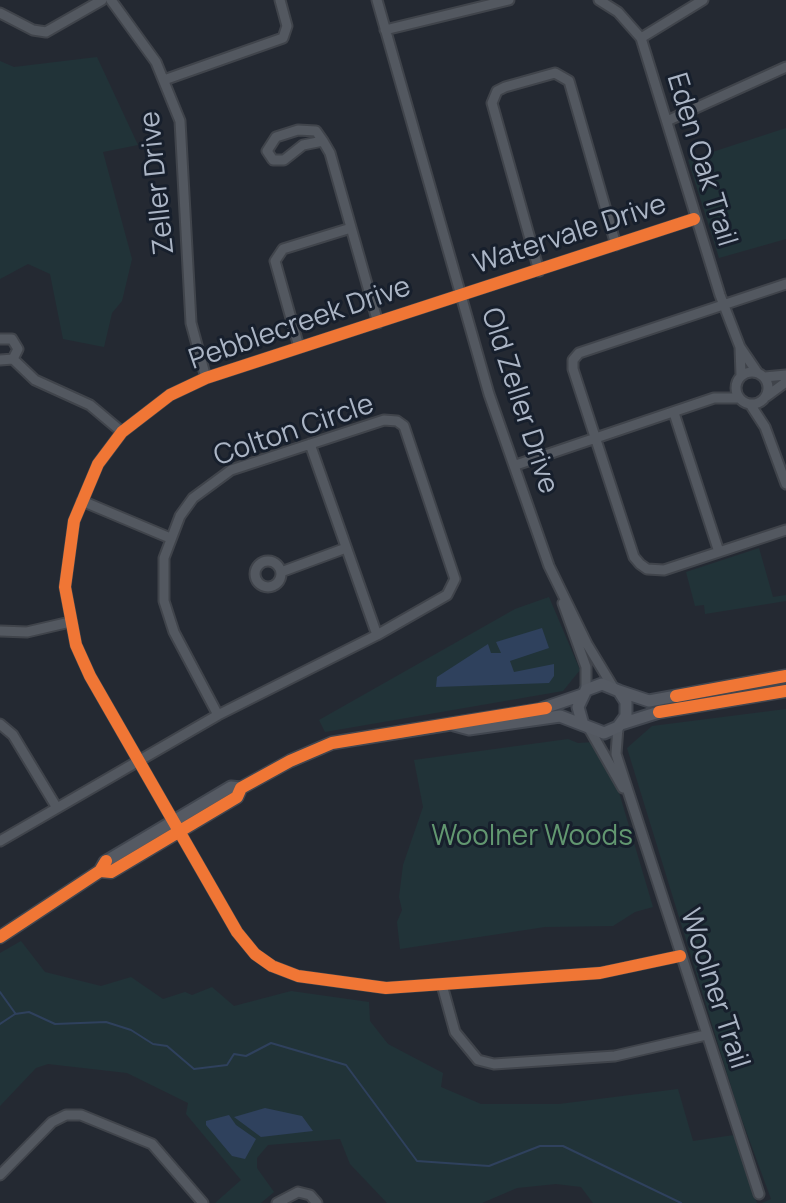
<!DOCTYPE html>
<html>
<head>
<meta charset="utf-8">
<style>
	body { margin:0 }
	canvas { display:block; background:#242932 }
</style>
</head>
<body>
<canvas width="786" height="1203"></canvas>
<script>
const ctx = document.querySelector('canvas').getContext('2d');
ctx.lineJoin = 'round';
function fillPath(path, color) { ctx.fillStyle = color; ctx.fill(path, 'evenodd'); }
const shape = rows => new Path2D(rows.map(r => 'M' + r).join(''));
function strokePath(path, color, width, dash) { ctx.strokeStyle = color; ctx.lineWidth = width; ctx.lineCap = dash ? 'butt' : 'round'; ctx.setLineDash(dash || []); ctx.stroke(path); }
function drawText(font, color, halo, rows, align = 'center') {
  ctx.font = font + ' Manrope,sans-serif'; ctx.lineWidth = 6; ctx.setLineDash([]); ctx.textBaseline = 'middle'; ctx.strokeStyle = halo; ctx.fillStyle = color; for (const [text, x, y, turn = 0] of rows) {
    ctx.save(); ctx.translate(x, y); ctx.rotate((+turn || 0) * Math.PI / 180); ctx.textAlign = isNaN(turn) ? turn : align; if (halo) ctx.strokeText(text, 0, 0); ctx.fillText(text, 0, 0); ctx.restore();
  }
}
fillPath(shape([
	[97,57,138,145,103,152,132,259,122,301,112,313,104,347,63,339,50,274,28,264,0,279,0,61,14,67],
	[786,128,786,239,719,258,688,160],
	[759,548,773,597,786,595,786,601,705,614,704,605,695,606,686,572],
	[549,597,580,670,563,691,325,732,319,720,515,609],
	[786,709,786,1203,762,1203,771,1199,738,1109,627,748,652,726],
	[568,739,578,743,594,742,607,752,653,907,635,912,613,926,545,927,400,949,397,922,402,910,399,897,403,865,423,807,414,760],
	[21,941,45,972,101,986,131,977,163,999,185,992,192,995,212,987,234,1006,291,991,369,1002,370,1021,388,1044,443,1073,441,1087,481,1104,559,1104,678,1089,693,1141,734,1135,757,1203,593,1203,581,1187,556,1184,517,1188,482,1203,387,1203,350,1164,340,1139,268,1145,257,1158,257,1168,274,1192,261,1203,215,1203,241,1180,186,1114,188,1103,127,1073,48,1064,36,1068,0,1106,0,953]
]), '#213338');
fillPath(shape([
	[542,628,549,648,510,661,514,672,554,664,554,676,549,683,436,687,437,677,488,644,491,653,501,653,496,642],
	[265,1108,302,1116,313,1131,261,1137,234,1117],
	[229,1115,236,1125,256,1139,245,1159,232,1156,206,1125,206,1121]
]), '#2f415d');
strokePath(shape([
	[0,992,15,1013],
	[0,1024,15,1014,29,1012,55,1024,106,1022,131,1030,153,1044,167,1046,194,1069,227,1065,234,1054,246,1056,271,1043,346,1065,417,1161,489,1166,540,1146,563,1146,681,1203]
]), '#2f415d', 2);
const minor = shape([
	[111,0,156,62,180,121,191,323,206,378],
	[377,0,489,394,549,566,587,644,613,687],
	[599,0,618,12,641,38,720,295,740,347,757,372],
	[0,13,33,30,46,32,102,0],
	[385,30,509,0],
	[641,38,703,0],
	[164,80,283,38,287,26,280,0],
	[667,121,786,67],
	[323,141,303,145,284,160,273,160,267,151,276,137,298,130,316,131,323,141,330,153,378,323],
	[539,271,492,103,497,91,505,87,555,73,569,81,616,245],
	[786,284,579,353,573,360,573,369,634,557,640,564,647,569,664,570,786,530],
	[0,339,12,339,18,349,13,359,0,360],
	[299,347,275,261,283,249,351,228],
	[740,347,741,375],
	[13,359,35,380,90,405,122,432],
	'736 388a16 16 0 1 1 32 0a16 16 0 1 1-32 0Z',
	[765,377,786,375],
	[767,396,786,382],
	[750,404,765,427,786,484],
	[674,413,719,552],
	[310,444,377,635],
	[516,465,714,398,739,398],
	[82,501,170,538],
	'255 574a13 13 0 1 1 26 0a13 13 0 1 1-26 0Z',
	[281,572,346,548],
	[563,603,586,667,586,690],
	[0,631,27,632,70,622],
	[0,724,13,735,57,808],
	[618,727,616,754,759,1194],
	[590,730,623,788],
	[0,841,218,715,377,635,447,595,455,579,404,426,397,421,384,420,231,470,193,498,180,516,164,558,164,601,174,632,218,715],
	[680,956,600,973,386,988,298,976,272,966,255,954,237,932,90,676,76,645,65,587,74,521,98,464,122,432,170,395,206,378,694,219],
	[442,985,455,1032,478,1060,494,1064,615,1056,706,1035],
	[0,1175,52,1122,66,1115,81,1115,152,1144,203,1203],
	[277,1203,298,1192,310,1195,317,1203]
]);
const major = shape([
	[619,691,649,701,786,676],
	[621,724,659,712,786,691],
	[454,725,469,729,560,716,604,733,618,727,626,716,626,702,619,691,602,684,586,690,578,707,583,725],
	[100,871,111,872,237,797,241,788,290,761,332,743,538,710,582,695],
	[0,937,100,871,105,862,231,787,241,788]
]);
strokePath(minor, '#40444b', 13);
strokePath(major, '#41464f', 15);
strokePath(minor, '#535860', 9);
strokePath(major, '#555a63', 11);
strokePath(shape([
	[676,696,786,676],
	[659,712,786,691],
	[100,871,111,872,237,797,241,788,290,761,332,743,546,708],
	[0,937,100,871,106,861],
	[680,956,600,973,386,988,298,976,272,966,255,954,237,932,90,676,76,645,65,587,74,521,98,464,122,432,170,395,206,378,694,219]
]), '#f07635', 12);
drawText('28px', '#abb5c5', '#171f2c', [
	["Eden Oak Trail",701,160,73],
	["Zeller Drive",158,183,-96],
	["Watervale Drive",570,235,-18],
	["Pebblecreek Drive",300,324,-19],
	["Old Zeller Drive",519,401,72],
	["Colton Circle",294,431,-19],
	["Woolner Trail",714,989,72]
]);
drawText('28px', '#629770', '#171f2c', [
	["Woolner Woods",532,837]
]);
</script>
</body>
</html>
